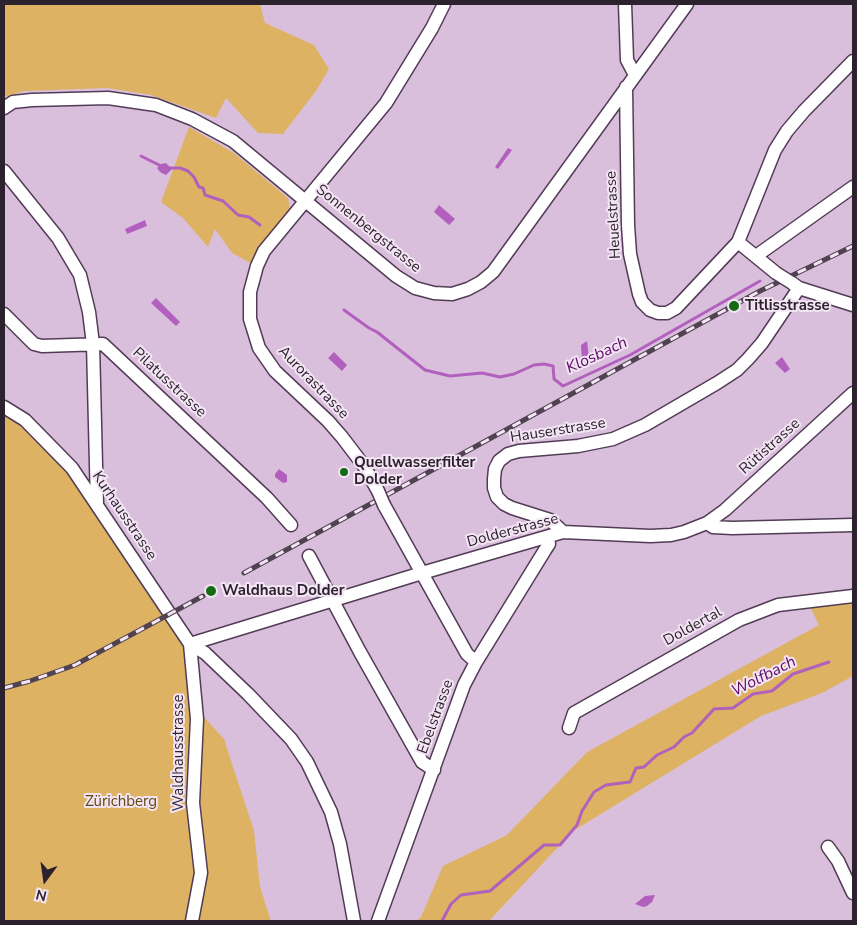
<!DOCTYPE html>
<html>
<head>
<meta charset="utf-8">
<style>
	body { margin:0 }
	#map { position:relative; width:857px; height:925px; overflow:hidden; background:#dabfdd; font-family:"Nunito Sans",sans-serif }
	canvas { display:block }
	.frame { position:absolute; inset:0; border:5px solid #2c222d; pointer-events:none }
	.north { position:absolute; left:20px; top:855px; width:50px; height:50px; -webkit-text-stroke:4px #f3e5f4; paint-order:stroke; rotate:194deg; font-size:14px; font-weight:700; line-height:20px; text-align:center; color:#2c222d }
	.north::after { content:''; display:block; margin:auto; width:18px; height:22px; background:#2c222d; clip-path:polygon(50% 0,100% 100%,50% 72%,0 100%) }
</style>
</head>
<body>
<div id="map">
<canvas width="857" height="925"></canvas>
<div class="frame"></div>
<div class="north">N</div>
</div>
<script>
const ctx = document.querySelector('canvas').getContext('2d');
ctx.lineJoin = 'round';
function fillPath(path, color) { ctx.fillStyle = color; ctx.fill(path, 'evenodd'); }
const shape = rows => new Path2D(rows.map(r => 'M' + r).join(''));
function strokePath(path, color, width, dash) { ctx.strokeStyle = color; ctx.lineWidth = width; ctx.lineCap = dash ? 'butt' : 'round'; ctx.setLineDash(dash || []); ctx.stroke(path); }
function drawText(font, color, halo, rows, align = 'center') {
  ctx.font = font + ' "Nunito Sans",sans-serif'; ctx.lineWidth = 4; ctx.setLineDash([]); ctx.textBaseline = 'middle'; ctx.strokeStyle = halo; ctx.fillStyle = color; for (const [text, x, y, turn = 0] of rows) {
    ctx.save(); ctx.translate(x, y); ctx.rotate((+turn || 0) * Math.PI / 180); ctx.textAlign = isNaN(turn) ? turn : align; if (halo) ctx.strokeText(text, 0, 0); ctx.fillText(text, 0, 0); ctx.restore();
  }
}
fillPath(shape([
	[4,4,260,4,265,23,314,45,329,69,316,91,283,134,258,133,226,98,216,118,151,95,107,88,25,91,4,97],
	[189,127,234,153,288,198,290,210,254,265,232,253,215,229,208,247,183,218,161,202],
	[4,407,43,437,187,644,193,705,224,739,254,831,260,887,271,921,4,921],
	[853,602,853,676,822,693,761,716,573,831,489,921,416,921,421,917,443,866,507,835,587,752,819,625,809,605]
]), '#ddb363');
fillPath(shape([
	[508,148,512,150,498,169,495,167],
	[166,163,172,169,166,175,160,172,157,168,161,164],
	[439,205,455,219,449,225,434,212],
	[145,220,147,226,127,234,125,229],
	[156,298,180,322,176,326,151,303],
	[587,341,589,358,582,362,581,345],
	[334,352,347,365,342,371,328,358],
	[782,357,790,369,785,373,775,363],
	[279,469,287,475,287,482,283,483,275,477,275,474],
	[655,895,652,902,647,906,643,907,635,904,645,896]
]), '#b260bd');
strokePath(shape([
	[141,156,161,166],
	[169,168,180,168,188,171,194,177,199,187,203,188,205,195,223,201,238,215,249,217,260,225],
	[344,310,369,328,377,332,425,370,450,376,482,373,500,377,514,374,534,365,544,364,553,366,554,379,563,386,630,355,760,281],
	[442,921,451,904,461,895,490,891,544,845,560,845,577,825,582,811,594,792,606,785,630,782,636,768,644,767,657,755,674,747,684,737,692,733,714,709,733,708,753,694,772,691,793,674,829,662]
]), '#b260bd', 3);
const minor = shape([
	[625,4,627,60,635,75],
	[626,87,628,225,630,254,639,294,642,302,650,310,658,313,667,313,676,308,738,242,775,150,787,131,804,111,853,61],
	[4,108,13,102,32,100,108,98,156,105,192,119,233,141,396,276,415,288,434,293,452,294,468,289,481,282,493,272,687,4],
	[4,171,58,238,80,275,89,312,93,344,97,505],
	[738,242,776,273],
	[756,256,853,187],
	[792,283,799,288,853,305],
	[4,314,34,344,42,346,103,344,267,498,291,525],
	[4,407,25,420,72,468,190,644,205,653,248,694,291,739,307,762,331,812,340,844,354,921],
	[378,491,364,466,342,437,328,421,275,371,259,348,250,319,250,292,257,266,264,251,386,103,432,28,444,4],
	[384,505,467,654,476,662],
	[707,523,713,527,732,528,853,525],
	[563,532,550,520,512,508,504,504,497,497,494,488,494,479,495,469,499,461,508,454,519,451,578,446,613,439,645,425,717,383,737,370,748,359,762,343,799,288],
	[309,556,360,652,422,762,434,770],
	[190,644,422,573,563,532,650,536,671,535,684,532,707,523,725,510,853,393],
	[190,644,197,719,193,803,201,873,192,921],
	[569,728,574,713,739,620,778,605,853,596],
	[828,847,838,861,853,893],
	[378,921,464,685,476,662,545,550,549,544,548,537]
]);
strokePath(minor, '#523c55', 15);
strokePath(minor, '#fff', 12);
const rail = shape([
	[244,573,760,291,853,246],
	[4,688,30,681,75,665,203,596]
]);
strokePath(rail, '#504251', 5);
strokePath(rail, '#f3e5f4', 3, [9]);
const minorBridge = shape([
	[776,273,792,283],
	[378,491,384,505]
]);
strokePath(minorBridge, '#523c55', 15, []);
strokePath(minorBridge, '#fff', 12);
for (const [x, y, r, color] of [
	[734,306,6,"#156b13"],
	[344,472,5,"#156b13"],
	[211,591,6,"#156b13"]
]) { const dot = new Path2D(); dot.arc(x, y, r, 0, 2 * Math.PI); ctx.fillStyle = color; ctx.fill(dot); strokePath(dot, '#f3e5f4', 2); }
drawText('15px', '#2c222d', '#f3e5f4', [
	["Heuelstrasse",614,215,-93],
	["Sonnenbergstrasse",368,229,39],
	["Pilatusstrasse",169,383,43],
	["Aurorastrasse",313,383,46],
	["Hauserstrasse",558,431,-9],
	["Rütistrasse",770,447,-42],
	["Kurhausstrasse",124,516,56],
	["Dolderstrasse",513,531,-15],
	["Doldertal",693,627,-29],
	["Ebelstrasse",436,717,-70],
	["Waldhausstrasse",179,753,-90]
]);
drawText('bold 15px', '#2c222d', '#f3e5f4', [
	["Titlisstrasse",745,306],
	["Quellwasserfilter",354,463],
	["Dolder",354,480],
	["Waldhaus Dolder",222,591]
], 'left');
drawText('15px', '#5f4610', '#f3e5f4', [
	["Zürichberg",121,802]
]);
drawText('italic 16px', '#5c0b66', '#f3e5f4', [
	["Klosbach",597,356,-25],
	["Wolfbach",764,677,-27]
]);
</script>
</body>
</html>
